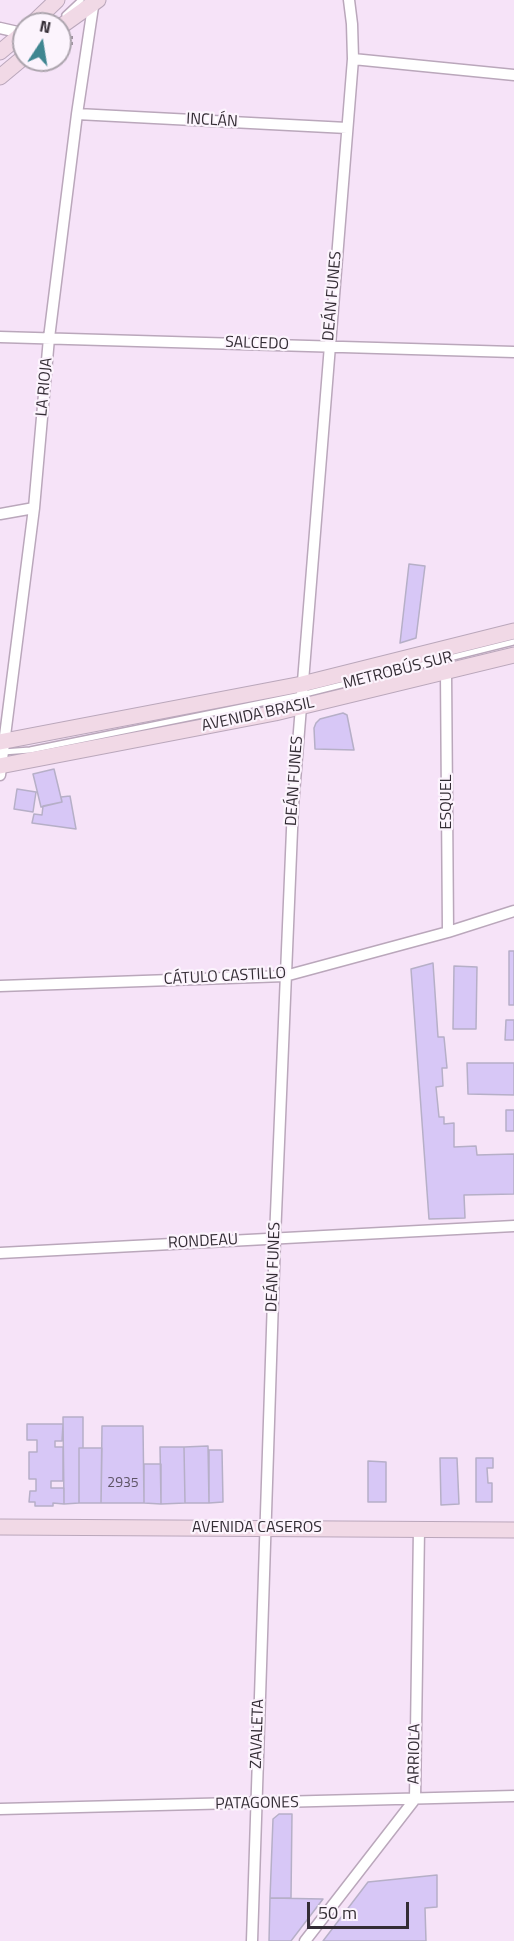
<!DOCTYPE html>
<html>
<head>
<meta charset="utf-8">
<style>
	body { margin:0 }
	#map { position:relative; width:514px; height:1941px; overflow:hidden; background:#f6e3f8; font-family:"Titillium Web",sans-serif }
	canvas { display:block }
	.north { position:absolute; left:12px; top:12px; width:60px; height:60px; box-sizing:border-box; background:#fcf4fd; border:2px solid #aca4ad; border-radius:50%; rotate:12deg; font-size:16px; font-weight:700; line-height:24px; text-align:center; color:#342d35 }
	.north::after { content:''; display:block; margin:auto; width:21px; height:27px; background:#408691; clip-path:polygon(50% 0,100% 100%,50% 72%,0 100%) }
	.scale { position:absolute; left:307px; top:1902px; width:102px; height:27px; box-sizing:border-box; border:3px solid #342d35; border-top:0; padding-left:8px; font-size:18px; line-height:21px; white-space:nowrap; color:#342d35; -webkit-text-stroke:4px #fcf4fd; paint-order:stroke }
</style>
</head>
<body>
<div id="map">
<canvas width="514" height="1941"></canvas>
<div class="north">N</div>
<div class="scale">50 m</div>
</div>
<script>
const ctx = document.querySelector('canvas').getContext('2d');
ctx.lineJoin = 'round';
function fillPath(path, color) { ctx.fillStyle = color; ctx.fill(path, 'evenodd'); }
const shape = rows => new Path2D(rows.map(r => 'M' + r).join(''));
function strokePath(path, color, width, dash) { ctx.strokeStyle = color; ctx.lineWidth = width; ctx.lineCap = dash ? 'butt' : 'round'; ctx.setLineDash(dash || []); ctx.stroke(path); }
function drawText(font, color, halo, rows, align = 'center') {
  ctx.font = font + ' "Titillium Web",sans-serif'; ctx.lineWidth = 4.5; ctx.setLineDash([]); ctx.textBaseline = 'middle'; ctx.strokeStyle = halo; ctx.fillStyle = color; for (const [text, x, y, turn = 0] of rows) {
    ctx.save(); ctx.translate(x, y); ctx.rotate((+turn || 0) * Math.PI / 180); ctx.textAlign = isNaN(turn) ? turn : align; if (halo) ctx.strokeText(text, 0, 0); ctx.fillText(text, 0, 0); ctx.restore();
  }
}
const building = shape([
	[409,564,425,566,416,638,400,643,409,564],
	[343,713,347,715,354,750,315,749,314,728,316,723,320,719,343,713],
	[54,769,62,802,41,807,33,774,54,769],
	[17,789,36,792,33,812,14,809,17,789],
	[70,796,76,829,32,823,34,814,42,815,43,806,62,802,61,797,70,796],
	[509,951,514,951,514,1005,509,1005,509,951],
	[433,963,438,1037,444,1037,447,1068,442,1068,443,1086,436,1087,439,1117,444,1117,444,1124,454,1123,454,1147,476,1146,477,1155,514,1154,514,1194,464,1195,465,1218,429,1219,411,969,433,963],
	[454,966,477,967,476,1029,453,1029,454,966],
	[506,1020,514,1020,514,1040,505,1040,506,1020],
	[467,1063,514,1063,514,1095,468,1094,467,1063],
	[506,1110,514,1110,514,1131,506,1131,506,1110],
	[63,1417,83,1417,83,1448,79,1448,79,1503,64,1504,63,1417],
	[27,1424,63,1424,62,1441,55,1441,55,1447,63,1447,63,1481,51,1481,51,1488,64,1488,64,1504,53,1503,53,1506,35,1506,35,1502,29,1502,30,1491,36,1491,36,1479,29,1479,29,1452,37,1452,37,1440,27,1440,27,1424],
	[102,1426,143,1426,144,1503,101,1503,102,1426],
	[208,1446,209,1503,185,1503,184,1447,208,1446],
	[160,1447,184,1447,185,1503,161,1504,160,1447],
	[79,1448,102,1448,101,1503,79,1503,79,1448],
	[209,1450,222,1450,223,1502,209,1503,209,1450],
	[440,1458,457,1458,459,1504,441,1505,440,1458],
	[476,1458,493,1458,493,1468,487,1468,488,1483,492,1483,492,1502,476,1502,476,1458],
	[368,1461,386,1462,386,1502,368,1502,368,1461],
	[144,1464,161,1464,161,1504,144,1503,144,1464],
	[279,1814,292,1814,291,1898,270,1898,273,1819,279,1814],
	[437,1875,437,1907,425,1908,426,1941,323,1941,368,1882,437,1875],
	[270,1898,323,1899,291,1941,269,1941,270,1898]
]);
fillPath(building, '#d7c7f6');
strokePath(building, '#b6afc7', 1.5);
const service = shape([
	[65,15,81,0],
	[3,752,30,750,301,695,514,642]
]);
const minor = shape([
	[0,28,22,33],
	[353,59,514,75],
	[77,114,347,128],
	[0,337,514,352],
	[0,514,34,508],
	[446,672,448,932],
	[0,775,34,508,49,338,77,114,94,0],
	[0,986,285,976,448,932,514,911],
	[0,1253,514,1226],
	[0,1809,514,1796],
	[252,1941,275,1238,293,806,353,59,352,24,349,0],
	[305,1941,415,1799,419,1529]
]);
const secondary = shape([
	[32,24,57,0],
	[60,27,98,0],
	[0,52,24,32],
	[0,77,24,57],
	[0,742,302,684,514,631],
	[0,766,275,713,514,655],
	[0,1527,514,1530]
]);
strokePath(service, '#baa7bb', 8);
strokePath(minor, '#baa7bb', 13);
strokePath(secondary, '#baa7bb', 17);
strokePath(shape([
	[72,45,72,35]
]), '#9f91a0', 2, [3, 3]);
strokePath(service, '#fff', 5);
strokePath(minor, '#fff', 10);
strokePath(secondary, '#f1d9e6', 15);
drawText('14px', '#5d5465', null, [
	["2935",123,1484]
]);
drawText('16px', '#342d35', '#fcf4fd', [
	["INCLÁN",212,121,3],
	["DEÁN FUNES",333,296,-85],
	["SALCEDO",257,344,2],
	["LA RIOJA",45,387,-85],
	["METROBÚS SUR",398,671,-14],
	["AVENIDA BRASIL",258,715,-12],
	["DEÁN FUNES",295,781,-86],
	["ESQUEL",447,802,-90],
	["CÁTULO CASTILLO",225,977,-3],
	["RONDEAU",203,1242,-3],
	["DEÁN FUNES",274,1267,-88],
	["AVENIDA CASEROS",257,1528],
	["ZAVALETA",258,1734,-88],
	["ARRIOLA",415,1754,-89],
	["PATAGONES",257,1804,-1]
]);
</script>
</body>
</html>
